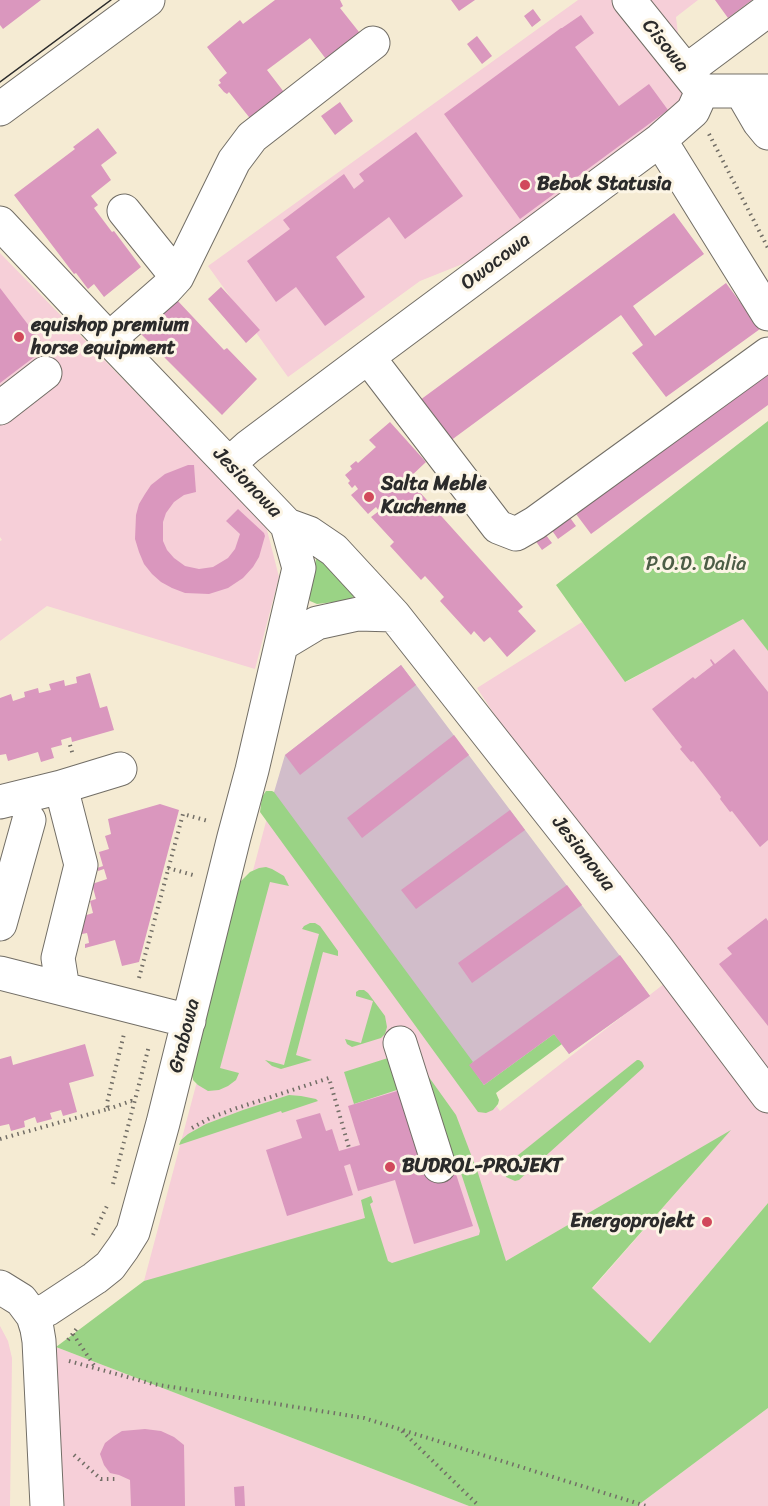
<!DOCTYPE html>
<html>
<head>
<meta charset="utf-8">
<style>
	body { margin:0 }
	canvas { display:block; background:#f5ebd3 }
</style>
</head>
<body>
<canvas width="768" height="1506"></canvas>
<script>
const ctx = document.querySelector('canvas').getContext('2d');
ctx.lineJoin = 'round';
function fillPath(path, color) { ctx.fillStyle = color; ctx.fill(path, 'evenodd'); }
const shape = rows => new Path2D(rows.map(r => 'M' + r).join(''));
function strokePath(path, color, width, dash) { ctx.strokeStyle = color; ctx.lineWidth = width; ctx.lineCap = dash ? 'butt' : 'round'; ctx.setLineDash(dash || []); ctx.stroke(path); }
function drawText(font, color, halo, rows, align = 'center') {
  ctx.font = font + ' Sriracha,sans-serif'; ctx.lineWidth = 6; ctx.setLineDash([]); ctx.textBaseline = 'middle'; ctx.strokeStyle = halo; ctx.fillStyle = color; for (const [text, x, y, turn = 0] of rows) {
    ctx.save(); ctx.translate(x, y); ctx.rotate((+turn || 0) * Math.PI / 180); ctx.textAlign = isNaN(turn) ? turn : align; if (halo) ctx.strokeText(text, 0, 0); ctx.fillText(text, 0, 0); ctx.restore();
  }
}
fillPath(shape([
	[578,0,698,0,676,17,686,102,495,251,420,281,288,377,208,266],
	[0,253,266,526,279,577,255,669,47,606,0,641,0,541,2,540,0,537],
	[743,618,768,651,768,1203,650,1343,592,1289,729,1132,506,1261,144,1281,272,799,500,1111,669,980,477,688,582,622,626,682],
	[0,1326,8,1341,12,1358,10,1506,0,1506],
	[56,1347,469,1506,62,1506],
	[768,1408,768,1506,637,1506]
]), '#f6cfd8');
fillPath(shape([
	[401,665,650,996,569,1054,554,1034,484,1085,272,799,285,755]
]), '#d1bdca');
fillPath(shape([
	[768,421,768,651,743,619,625,682,556,585],
	[317,556,356,592,351,600,317,604,310,601,309,598,310,583],
	[266,791,272,791,274,792,473,1062,470,1065,484,1085,554,1034,562,1044,496,1093,499,1100,498,1104,493,1110,486,1113,478,1112,260,812,262,797],
	[266,867,272,869,284,876,289,886,270,882,220,1068,239,1073,236,1080,228,1086,219,1090,208,1091,198,1085,193,1080,191,1070,240,882,250,872,259,868],
	[310,923,315,923,320,926,338,951,338,956,323,952,296,1055,312,1060,281,1069,272,1066,265,1060,284,1065,319,934,302,929,304,926],
	[359,990,364,990,368,993,385,1016,387,1027,385,1034,381,1038,352,1047,347,1044,345,1039,361,1043,373,1001,356,996,356,992],
	[388,1058,409,1086,354,1104,344,1072],
	[416,1059,456,1115,478,1173,506,1261,731,1130,592,1288,650,1343,768,1203,768,1408,637,1506,469,1506,56,1347,144,1281,365,1218,361,1200,371,1196,373,1202,370,1204,388,1261,392,1263,479,1235,480,1231,457,1161,441,1145],
	[637,1060,639,1060,642,1062,644,1066,643,1068,519,1180,515,1181,506,1177,505,1172,507,1164],
	[289,1095,301,1096,316,1099,318,1101,282,1113,281,1111,179,1145,181,1140,188,1134,206,1124,243,1110]
]), '#9ad385');
fillPath(shape([
	[0,0,41,0,3,29,0,25],
	[275,0,340,0,343,6,340,8,363,37,329,63,310,38,267,70,287,96,253,122,229,92,227,94,224,92,218,85,221,83,219,80,227,73,207,47,240,20,243,24],
	[451,0,475,0,459,11],
	[715,0,752,0,728,18],
	[533,9,541,20,532,27,524,16],
	[581,15,594,33,575,47,619,106,649,84,668,110,520,219,444,114,561,28,562,28],
	[477,36,492,56,482,64,467,44],
	[340,102,353,121,335,135,321,116],
	[98,128,117,153,101,165,111,180,91,196,98,205,94,208,112,232,114,231,141,267,104,297,94,284,88,289,76,273,74,274,14,195,75,149,73,147],
	[416,132,463,196,405,239,389,217,336,257,365,297,325,326,296,287,276,302,247,261,290,229,283,220,344,174,354,189,364,181,359,174],
	[674,213,704,254,633,306,655,336,726,283,760,329,666,397,632,353,643,345,621,315,446,444,416,403],
	[221,287,260,330,246,343,208,299],
	[0,288,46,348,0,383],
	[176,299,224,350,227,348,257,379,222,415,141,334],
	[768,373,768,405,591,534,576,514],
	[390,422,426,462,408,479,523,607,518,611,536,631,507,657,490,637,484,642,474,631,471,635,440,601,444,597,435,587,425,576,421,580,390,546,394,542,371,517,379,511,376,507,368,514,351,495,358,489,355,485,352,488,348,483,350,481,345,475,352,469,350,466,356,461,358,463,376,447,369,440],
	[188,465,194,465,196,492,184,495,174,502,166,513,163,522,163,541,167,550,174,558,185,566,199,569,213,567,228,558,235,549,240,534,226,521,238,509,264,533,265,536,259,557,253,567,243,578,228,588,209,594,185,593,172,588,161,582,152,574,144,564,139,552,135,539,136,515,139,504,145,494,151,485,165,474],
	[563,508,576,526,558,539,546,522],
	[539,526,552,543,542,550,530,533],
	[734,649,768,692,768,840,760,847,732,811,730,812,720,799,721,797,693,761,691,762,680,749,682,747,652,709,693,677,695,679,713,665,710,660,711,659,715,664],
	[401,665,416,685,300,775,285,755],
	[90,673,100,708,107,706,114,730,72,742,71,737,61,740,62,745,51,748,54,758,41,762,38,752,8,761,6,754,0,755,0,698,11,694,13,701,25,697,24,692,38,688,39,693,51,690,49,684,64,680,65,686,77,683,76,677],
	[454,735,469,755,362,838,347,818],
	[160,804,179,810,139,962,122,966,115,940,85,948,85,944,89,943,88,937,87,933,82,934,77,918,93,913,90,901,96,899,92,884,107,879,104,869,98,871,97,868,103,866,99,852,109,849,105,836,111,834,108,819],
	[510,810,525,830,416,909,401,890],
	[567,885,582,905,472,983,458,963],
	[766,918,768,921,768,1026,719,964,732,954,727,948],
	[620,955,650,996,569,1054,554,1034,484,1085,469,1065],
	[85,1044,94,1076,69,1083,77,1112,63,1116,61,1110,50,1113,52,1119,37,1123,35,1117,24,1121,25,1127,11,1131,9,1124,0,1126,0,1059,11,1056,13,1065],
	[407,1088,454,1168,473,1226,414,1244,395,1180,358,1191,350,1164,344,1166,353,1195,287,1216,266,1150,302,1138,296,1120,320,1113,326,1131,332,1129,339,1151,360,1145,348,1106],
	[145,1429,161,1431,174,1437,184,1445,185,1506,131,1506,130,1480,119,1475,110,1473,104,1465,100,1454,105,1443,114,1436,122,1431],
	[244,1486,245,1506,235,1506,234,1487]
]), '#da97be');
const minor = shape([
	[629,0,702,91],
	[686,71,768,10],
	[702,91,768,91],
	[741,91,759,122,768,133],
	[660,140,768,314],
	[124,211,177,277],
	[0,223,109,339,287,525,309,533,334,550,394,615,656,947,768,1096],
	[109,339,166,289,177,277,234,161,252,137,373,43],
	[368,357,498,527,516,534,535,523,768,354],
	[0,408,45,373],
	[229,464,248,447,368,357,660,140,693,111,702,91],
	[282,644,317,623,358,614,394,615],
	[0,802,61,787],
	[0,924,29,820],
	[0,973,189,1021],
	[63,989,58,958,81,865,61,787,120,769],
	[400,1043,439,1166],
	[0,1287,21,1300,33,1316,37,1329,39,1341,47,1506],
	[33,1316,48,1309,95,1278,110,1266,123,1248,133,1232,163,1123,234,837,252,770,299,568,287,525]
]);
const major = shape([
	[0,109,148,0]
]);
strokePath(minor, '#726e66', 35);
strokePath(major, '#726e66', 35);
strokePath(shape([
	[709,134,768,248],
	[70,745,73,755],
	[168,868,193,875],
	[139,978,183,814,208,821],
	[108,1109,131,1101,134,1102],
	[192,1128,210,1118,234,1109,329,1078,349,1148],
	[0,1139,108,1109,107,1103,124,1034],
	[113,1184,149,1046],
	[93,1235,107,1206],
	[73,1334,95,1367],
	[68,1340,78,1327],
	[69,1361,153,1384,364,1418,646,1506],
	[402,1431,479,1506],
	[74,1455,101,1479,115,1479]
]), '#726e66', 4, [1.5, 4.5]);
strokePath(minor, '#fff', 33);
strokePath(major, '#fff', 33);
strokePath(shape([
	[0,82,111,0]
]), '#2b2b2b', 1.5);
for (const [x, y, r, color] of [
	[525,185,6,"#d1495b"],
	[19,337,6,"#d1495b"],
	[369,497,6,"#d1495b"],
	[390,1167,6,"#d1495b"],
	[707,1222,6,"#d1495b"]
]) { const dot = new Path2D(); dot.arc(x, y, r, 0, 2 * Math.PI); ctx.fillStyle = color; ctx.fill(dot); strokePath(dot, '#fcf5e5', 2); }
drawText('20px', '#2b2b2b', '#fcf5e5', [
	["Cisowa",665,46,51],
	["Owocowa",496,262,-37],
	["Jesionowa",247,483,46],
	["Jesionowa",583,854,52],
	["Grabowa",185,1036,-76]
]);
drawText('bold 20px', '#2b2b2b', '#fcf5e5', [
	["Bebok Statusia",537,185],
	["equishop premium",31,326],
	["horse equipment",31,349],
	["Salta Meble",381,485],
	["Kuchenne",381,508],
	["BUDROL-PROJEKT",402,1167],
	["Energoprojekt",695,1222,"right"]
], 'left');
drawText('20px', '#4c5d46', '#fcf5e5', [
	["P.O.D. Dalia",696,565]
]);
</script>
</body>
</html>
